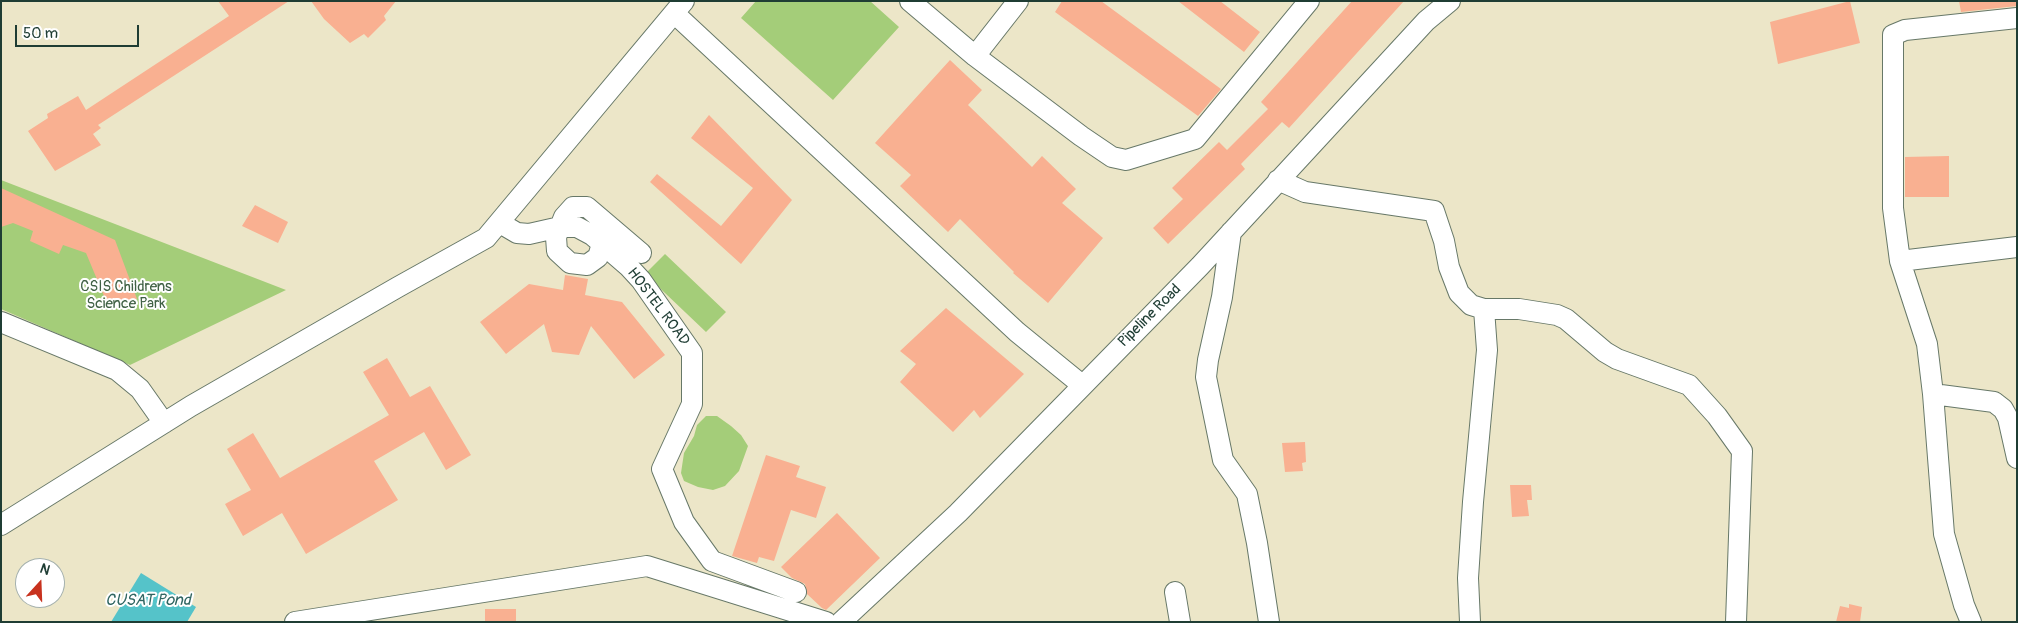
<!DOCTYPE html>
<html>
<head>
<meta charset="utf-8">
<style>
	body { margin:0 }
	#map { position:relative; width:2018px; height:623px; overflow:hidden; background:#ece6c8; font-family:Pangolin,sans-serif }
	canvas { display:block }
	.frame { position:absolute; inset:0; border:2px solid #1f3d34; pointer-events:none }
	.north { position:absolute; left:15px; top:558px; width:50px; height:50px; box-sizing:border-box; background:#fff; border:1px solid #a5b1ae; border-radius:50%; rotate:20deg; font-size:14px; font-weight:700; line-height:20px; text-align:center; color:#1f3d34 }
	.north::after { content:''; display:block; margin:auto; width:18px; height:22px; background:#c8321e; clip-path:polygon(50% 0,100% 100%,50% 72%,0 100%) }
	.scale { position:absolute; left:15px; top:25px; width:124px; height:22px; box-sizing:border-box; border:2px solid #1f3d34; border-top:0; padding-left:6px; font-size:15px; line-height:18px; white-space:nowrap; color:#1f3d34; -webkit-text-stroke:4px #fff; paint-order:stroke }
</style>
</head>
<body>
<div id="map">
<canvas width="2018" height="623"></canvas>
<div class="frame"></div>
<div class="north">N</div>
<div class="scale">50 m</div>
</div>
<script>
const ctx = document.querySelector('canvas').getContext('2d');
ctx.lineJoin = 'round';
function fillPath(path, color) { ctx.fillStyle = color; ctx.fill(path, 'evenodd'); }
const shape = rows => new Path2D(rows.map(r => 'M' + r).join(''));
function strokePath(path, color, width, dash) { ctx.strokeStyle = color; ctx.lineWidth = width; ctx.lineCap = dash ? 'butt' : 'round'; ctx.setLineDash(dash || []); ctx.stroke(path); }
function drawText(font, color, halo, rows, align = 'center') {
  ctx.font = font + ' Pangolin,sans-serif'; ctx.lineWidth = 4; ctx.setLineDash([]); ctx.textBaseline = 'middle'; ctx.strokeStyle = halo; ctx.fillStyle = color; for (const [text, x, y, turn = 0] of rows) {
    ctx.save(); ctx.translate(x, y); ctx.rotate((+turn || 0) * Math.PI / 180); ctx.textAlign = isNaN(turn) ? turn : align; if (halo) ctx.strokeText(text, 0, 0); ctx.fillText(text, 0, 0); ctx.restore();
  }
}
fillPath(shape([
	[756,1,870,1,899,27,833,100,741,18],
	[1,180,286,290,130,365,1,309],
	[665,254,726,312,706,332,645,274],
	[706,416,717,416,731,426,741,435,748,446,739,471,725,486,713,490,698,487,684,481,681,473,684,453,694,436,697,425]
]), '#a4cd79');
fillPath(shape([
	[141,573,196,607,187,622,111,622]
]), '#55c3c9');
fillPath(shape([
	[218,1,289,1,98,125,101,128,93,134,101,145,55,171,28,131,48,118,47,114,78,96,86,110,229,16],
	[311,1,396,1,384,16,386,20,368,38,364,34,350,43,324,19],
	[1062,1,1101,1,1221,89,1198,116,1055,12],
	[1178,1,1220,1,1260,32,1244,52],
	[1352,1,1404,1,1289,128,1282,122,1241,164,1245,169,1168,244,1153,228,1183,199,1172,188,1219,142,1227,150,1268,109,1261,102],
	[1850,1,1860,43,1778,64,1770,22],
	[1959,1,2017,1,2017,6,1961,12],
	[950,60,982,90,968,105,1032,167,1042,156,1076,189,1062,203,1103,238,1048,303,1013,273,1014,272,960,219,948,232,900,186,911,175,875,143],
	[709,115,792,200,741,264,650,182,657,174,721,226,753,188,691,138],
	[1949,156,1949,197,1905,197,1905,157],
	[1,188,115,240,137,299,109,308,86,253,63,245,59,254,30,241,33,231,13,223,1,227],
	[255,205,288,222,278,243,242,226],
	[565,275,588,279,585,295,622,302,665,355,634,379,591,326,579,355,552,352,544,324,506,354,480,322,529,284,563,290],
	[946,308,1024,374,980,418,974,410,953,432,900,382,916,364,900,351],
	[387,358,410,397,430,386,471,455,446,470,424,432,374,461,398,500,306,554,282,513,243,536,225,504,251,490,227,449,253,433,280,478,389,415,363,372],
	[1305,442,1306,462,1302,463,1303,471,1285,472,1282,443],
	[766,455,800,466,796,477,826,487,816,518,791,510,774,561,759,557,757,563,732,556],
	[1510,485,1531,485,1532,500,1527,500,1529,516,1512,517],
	[837,513,880,558,826,610,822,608,807,594,805,584,792,578,781,567],
	[1849,604,1862,607,1860,622,1836,622,1840,606,1849,608],
	[485,609,516,609,516,622,485,622]
]), '#f9b091');
const minor = shape([
	[910,1,975,56,1081,136,1112,157,1126,160,1195,139,1309,1],
	[674,13,1017,332,1082,385],
	[2017,18,1905,30,1893,35,1893,208,1900,261,1927,344,1933,394,1994,402,2003,409,2008,418,2017,458],
	[975,56,1018,1],
	[1278,180,1305,192,1434,211,1444,241,1449,267,1459,293,1471,305,1484,309,1519,309,1557,315,1566,319,1605,352,1617,359,1689,385,1717,416,1742,451,1736,622],
	[500,223,517,233,529,234,560,227,577,227,592,235,629,267,641,280,692,353,692,404,662,469,684,522,712,561,796,592],
	[1231,232,1222,297,1208,360,1206,377,1223,460,1247,494,1257,543,1269,622],
	[602,244,598,257,587,265,570,263,557,251,556,237,564,217,573,207,587,207,641,253],
	[1900,261,2017,247],
	[1,322,117,370,140,389,164,423],
	[1933,394,1944,534,1964,605,1971,622],
	[1,525,191,406,398,287,486,238,684,1],
	[1175,592,1180,622],
	[295,622,647,566,826,622],
	[841,622,958,513,1200,266,1426,21,1450,1],
	[1470,622,1468,578,1473,502,1487,350,1484,309]
]);
strokePath(minor, '#677868', 22);
strokePath(minor, '#fff', 20);
drawText('15px', '#406145', '#fff', [
	["CSIS Childrens",126,287],
	["Science Park",126,304]
]);
drawText('15px', '#1f3d34', '#fff', [
	["HOSTEL ROAD",658,307,53],
	["Pipeline Road",1150,316,-45]
]);
drawText('italic 16px', '#2f6561', '#fff', [
	["CUSAT Pond",148,601]
]);
</script>
</body>
</html>
